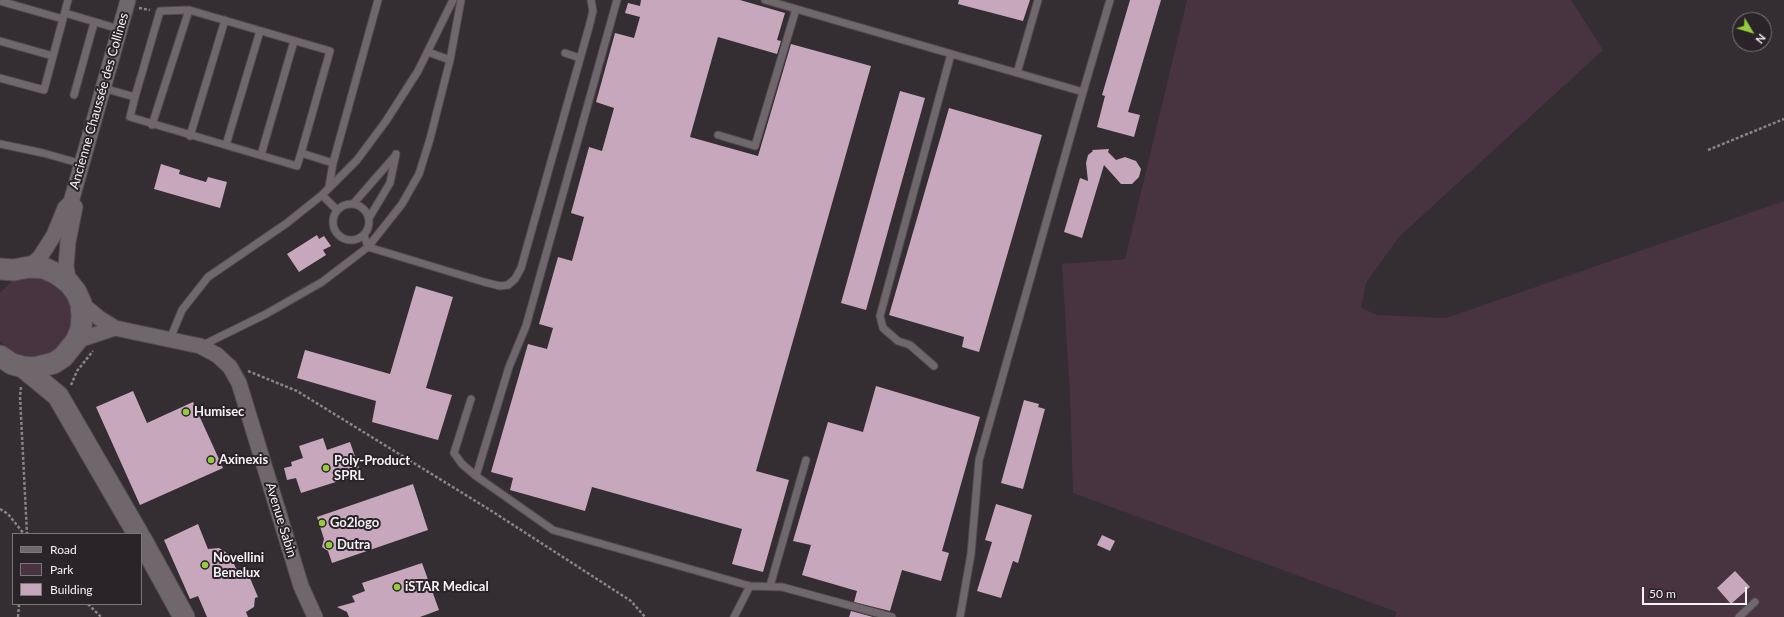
<!DOCTYPE html>
<html>
<head>
<meta charset="utf-8">
<style>
	body { margin:0 }
	#map { position:relative; width:1784px; height:617px; overflow:hidden; background:#342d31; font-family:Lato,sans-serif }
	canvas { display:block }
	.legend { position:absolute; left:12px; top:533px; width:130px; height:72px; box-sizing:border-box; background:#2a2327; border:1px solid #7c7679; margin:0; padding:5px 7px; list-style:none; font-size:12px; color:#f7f2f5 }
	.legend li { display:flex; align-items:center; gap:8px; height:20px }
	.legend b { width:20px; border:1px solid #7c7679 }
	.north { position:absolute; left:1732px; top:12px; width:40px; height:40px; box-sizing:border-box; background:#2a2327; border:1px solid #7c7679; border-radius:50%; rotate:128deg; font-size:11px; font-weight:700; line-height:16px; text-align:center; color:#f7f2f5 }
	.north::after { content:''; display:block; margin:auto; width:14px; height:18px; background:#93cc3d; clip-path:polygon(50% 0,100% 100%,50% 72%,0 100%) }
	.scale { position:absolute; left:1642px; top:587px; width:105px; height:18px; box-sizing:border-box; border:2px solid #f7f2f5; border-top:0; padding-left:5px; font-size:12px; line-height:14px; white-space:nowrap; color:#f7f2f5; -webkit-text-stroke:3px #2a2327; paint-order:stroke }
</style>
</head>
<body>
<div id="map">
<canvas width="1784" height="617"></canvas>
<ul class="legend">
<li><b style="height:5px;background:#6f676c"></b>Road</li>
<li><b style="height:11px;background:#483341"></b>Park</li>
<li><b style="height:11px;background:#c7a7bc"></b>Building</li>
</ul>
<div class="north">N</div>
<div class="scale">50 m</div>
</div>
<script>
const ctx = document.querySelector('canvas').getContext('2d');
ctx.lineJoin = 'round';
function fillPath(path, color) { ctx.fillStyle = color; ctx.fill(path, 'evenodd'); }
const shape = rows => new Path2D(rows.map(r => 'M' + r).join(''));
function strokePath(path, color, width, dash) { ctx.strokeStyle = color; ctx.lineWidth = width; ctx.lineCap = dash ? 'butt' : 'round'; ctx.setLineDash(dash || []); ctx.stroke(path); }
function drawText(font, color, halo, rows, align = 'center') {
  ctx.font = font + ' Lato,sans-serif'; ctx.lineWidth = 4; ctx.setLineDash([]); ctx.textBaseline = 'middle'; ctx.strokeStyle = halo; ctx.fillStyle = color; for (const [text, x, y, turn = 0] of rows) {
    ctx.save(); ctx.translate(x, y); ctx.rotate((+turn || 0) * Math.PI / 180); ctx.textAlign = isNaN(turn) ? turn : align; if (halo) ctx.strokeText(text, 0, 0); ctx.fillText(text, 0, 0); ctx.restore();
  }
}
fillPath(shape([
	[1187,0,1571,0,1603,50,1399,237,1366,283,1361,308,1378,315,1446,318,1784,201,1784,617,1395,617,1397,612,1073,493,1070,394,1062,264,1125,259],
	[30,276,48,279,63,289,72,305,73,323,66,340,53,352,35,358,17,355,9,351,0,341,0,293,12,281]
]), '#483341');
fillPath(shape([
	[641,0,740,0,785,13,777,40,781,41,777,54,718,37,690,137,758,156,791,44,871,66,756,471,789,480,763,572,732,564,742,529,592,487,585,511,510,490,513,478,491,472,528,344,547,349,553,328,539,324,558,257,572,261,584,217,571,213,589,147,602,151,614,108,596,102,615,33,634,38,640,17,625,13,628,3,640,6],
	[959,0,1030,0,1023,21,958,4],
	[1130,0,1161,0,1128,112,1140,115,1134,137,1097,127,1105,96,1102,95],
	[900,91,925,98,866,310,841,303],
	[949,108,1042,135,979,352,962,347,964,337,889,315],
	[1109,149,1108,152,1116,160,1125,157,1136,161,1141,169,1139,177,1132,184,1121,184,1104,165,1082,238,1064,232,1080,178,1088,181,1086,163,1088,155,1093,151,1092,150],
	[161,164,180,170,179,174,206,182,208,177,227,182,220,208,154,189],
	[317,235,319,239,324,236,331,246,323,250,326,255,299,272,287,254],
	[416,286,453,297,426,388,452,395,438,440,372,422,376,401,297,378,305,350,390,374],
	[876,386,980,417,942,551,949,553,941,581,902,570,890,611,854,602,857,591,802,575,811,545,793,541,828,422,863,432],
	[133,391,147,423,193,402,223,468,140,505,96,407],
	[1024,400,1039,404,1038,407,1045,409,1023,489,1001,483],
	[323,438,327,450,350,442,361,474,301,493,296,478,287,480,284,468,292,466,291,462,303,458,299,446],
	[413,484,428,530,332,563,328,551,322,547,324,539,317,517],
	[996,504,1032,515,1018,563,1013,561,1001,598,977,591,992,542,985,540],
	[198,524,208,549,219,548,230,555,239,575,247,571,258,597,255,598,254,607,246,612,248,617,207,617,198,596,190,599,164,540],
	[1102,535,1115,541,1110,551,1097,545],
	[422,563,439,610,420,617,349,617,347,612,337,607,355,602,352,596,365,591,362,583],
	[1735,571,1750,587,1731,604,1717,588],
	[851,611,873,617,849,617]
]), '#c7a7bc');
const lane = shape([
	[765,0,1083,92],
	[0,1,63,19],
	[65,13,119,29],
	[0,41,53,56],
	[428,52,450,60],
	[565,53,580,58],
	[1017,73,1038,0],
	[0,78,44,90,68,0],
	[103,88,135,97,160,11,189,10,330,51,301,153,333,163],
	[74,95,94,23],
	[135,97,130,117,297,166,301,153],
	[152,125,189,10],
	[718,135,755,146,796,9],
	[190,136,225,20],
	[0,144,43,153,82,164],
	[226,145,260,31],
	[261,155,294,41],
	[329,187,333,163,378,0],
	[322,195,337,210],
	'333 222a18 18 0 1 1 36 0a18 18 0 1 1-36 0Z',
	[353,204,395,156],
	[369,218,390,183,396,154],
	[364,235,368,247,484,282,500,286,508,285,515,279,521,268,589,27,593,11,591,0],
	[170,339,182,310,208,277,287,223,322,195,357,160,386,121,418,71,453,0],
	[201,346,266,314,322,282,368,247,402,204,419,174,430,139,450,60,461,0],
	[934,366,910,345,898,341,883,328,880,316,951,54],
	[471,399,454,453,462,464,476,476,553,530,750,586,782,587,892,617],
	[476,476,509,367,526,326,617,0],
	[770,586,806,460],
	[734,617,750,586],
	[960,617,971,554,979,460,1083,92,1110,0],
	[1739,617,1755,602]
]);
const street = shape([
	[29,267,40,257,54,235,65,208,71,202,128,0],
	[69,283,66,266,68,242,75,207,71,202],
	[81,303,99,318,115,328,200,346,217,355,230,367,239,383,301,586,315,617],
	[76,341,115,328]
]);
const secondary = shape([
	[0,269,14,270,29,267,44,268,57,274,69,283,76,292,81,303,82,316,81,329,76,341,63,357,54,363,34,368,23,367,12,364,0,356],
	[23,367,58,396,138,534],
	[141,539,184,617]
]);
strokePath(lane, '#504a4e', 9);
strokePath(street, '#504a4e', 17);
strokePath(secondary, '#504a4e', 23);
strokePath(shape([
	[139,8,150,10],
	[1708,150,1784,119],
	[248,371,297,391,490,510,631,601,645,617],
	[71,385,77,371,93,351],
	[21,387,20,396,27,534],
	[0,509,8,514,24,534],
	[88,604,101,617],
	[18,617,19,604]
]), '#898387', 2.5, [3, 2]);
strokePath(lane, '#6f676c', 7);
strokePath(street, '#6f676c', 15);
strokePath(secondary, '#6f676c', 21);
for (const [x, y, r, color] of [
	[186,412,4,"#93cc3d"],
	[211,460,4,"#93cc3d"],
	[326,468,4,"#93cc3d"],
	[322,523,4,"#93cc3d"],
	[329,545,4,"#93cc3d"],
	[205,565,4,"#93cc3d"],
	[397,587,4,"#93cc3d"]
]) { const dot = new Path2D(); dot.arc(x, y, r, 0, 2 * Math.PI); ctx.fillStyle = color; ctx.fill(dot); strokePath(dot, '#2a2327', 1.5); }
drawText('13px', '#f7f2f5', '#2a2327', [
	["Ancienne Chaussée des Collines",99,101,-74],
	["Avenue Sabin",281,520,73]
]);
drawText('bold 13px', '#f7f2f5', '#2a2327', [
	["Humisec",194,412],
	["Axinexis",219,460],
	["Poly-Product",334,461],
	["SPRL",334,476],
	["Go2logo",330,523],
	["Dutra",337,545],
	["Novellini",213,558],
	["Benelux",213,573],
	["iSTAR Medical",405,587]
], 'left');
</script>
</body>
</html>
